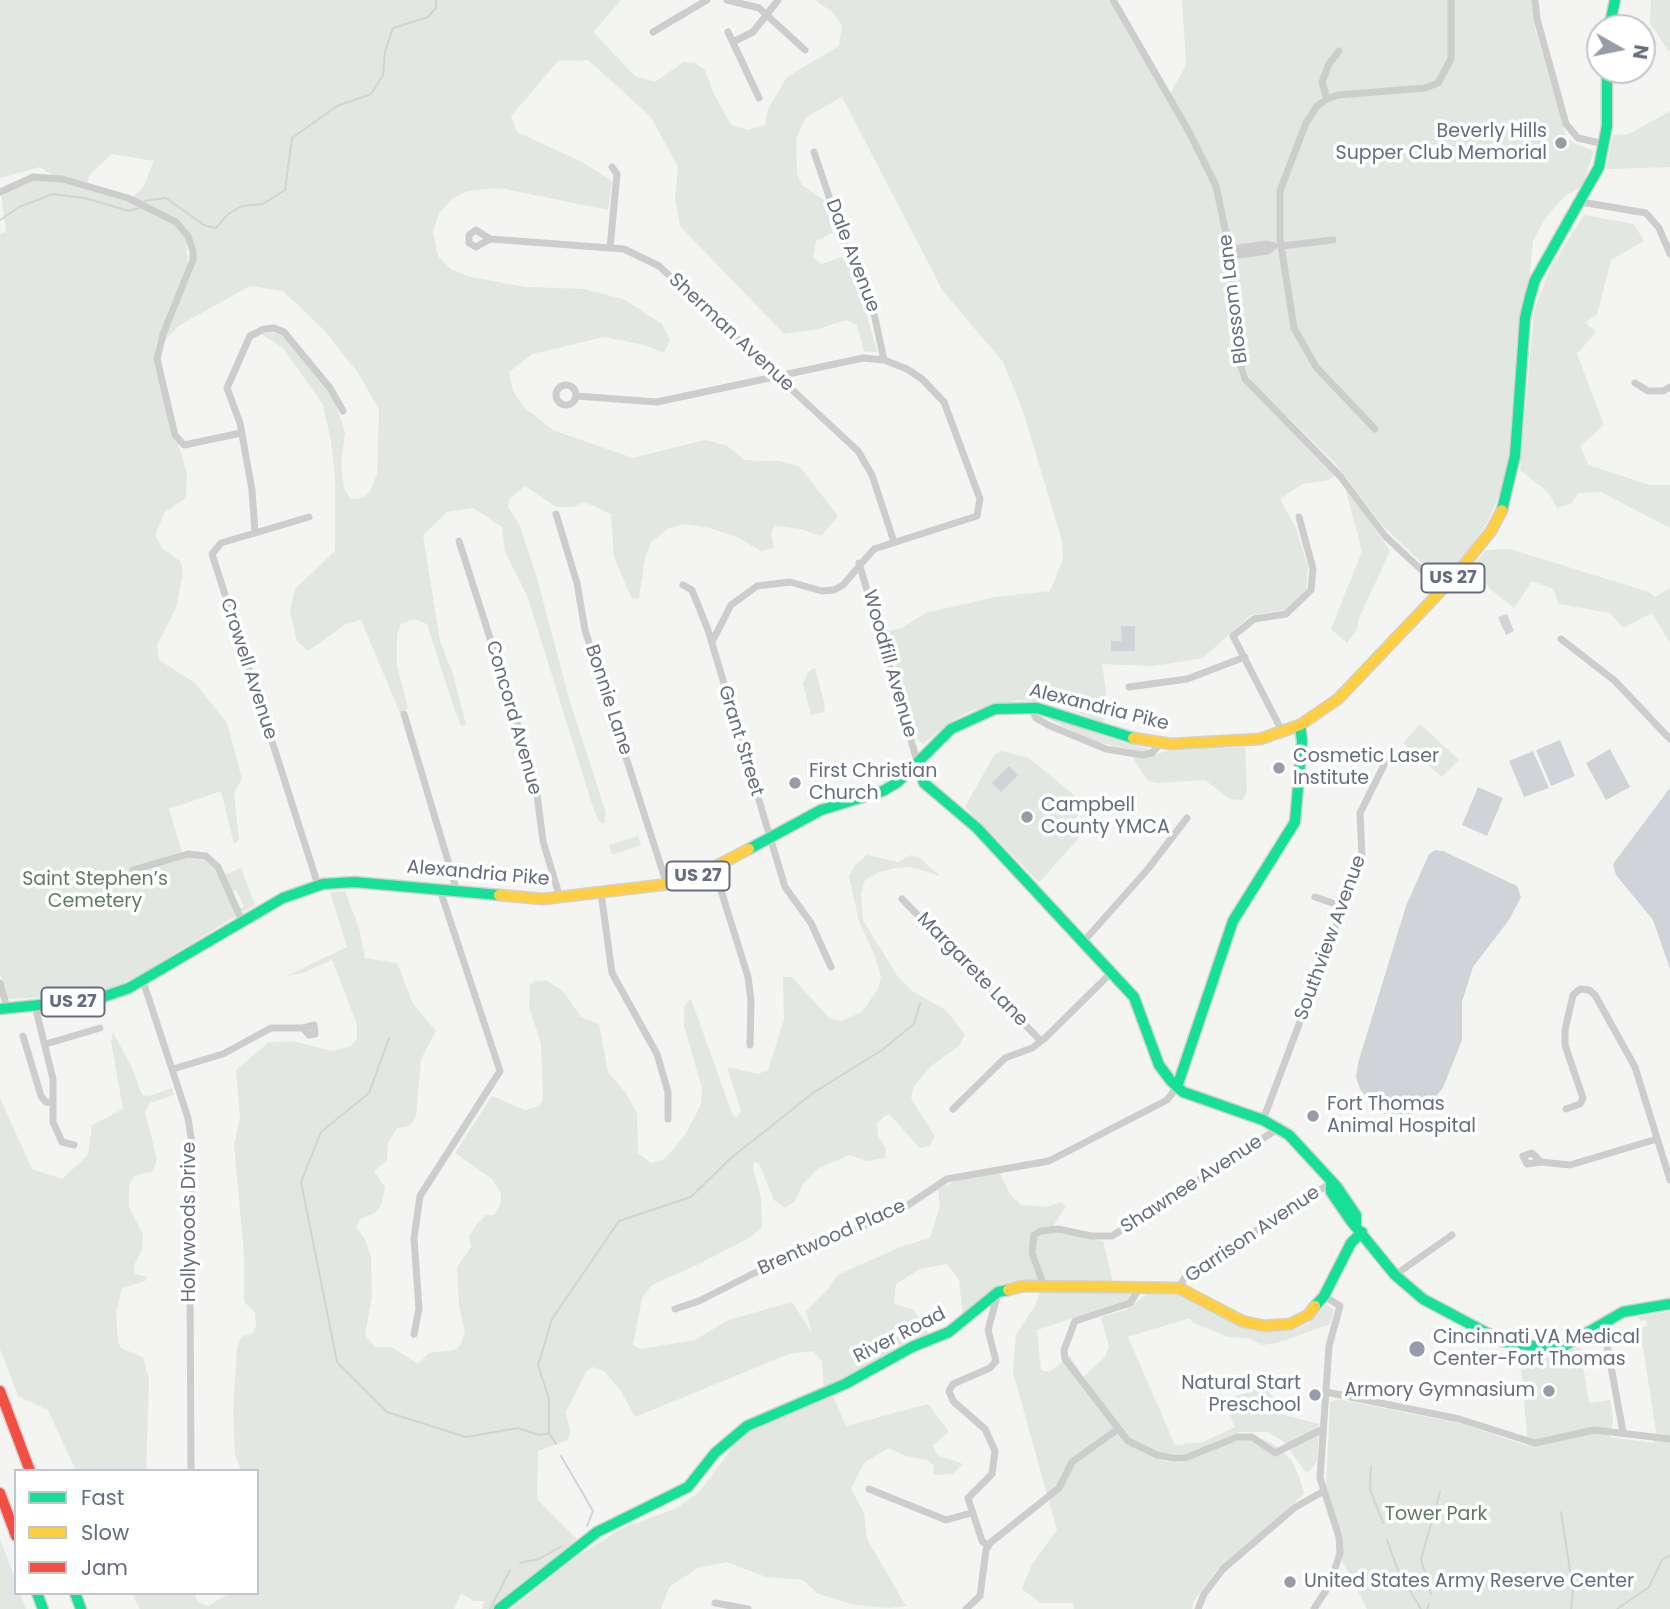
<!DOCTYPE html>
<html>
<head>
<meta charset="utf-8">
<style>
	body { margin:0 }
	#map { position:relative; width:1670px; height:1609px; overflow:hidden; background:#f4f4f3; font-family:Poppins,sans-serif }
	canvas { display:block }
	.legend { position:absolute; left:14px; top:1469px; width:245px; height:126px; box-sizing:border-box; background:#fff; border:2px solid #c2c5cd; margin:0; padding:9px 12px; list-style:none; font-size:21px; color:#666d81 }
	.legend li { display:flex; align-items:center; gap:14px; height:35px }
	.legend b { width:35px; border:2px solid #c2c5cd }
	.north { position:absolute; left:1586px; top:14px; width:70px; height:70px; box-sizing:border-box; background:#fff; border:2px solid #c2c5cd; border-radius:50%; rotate:99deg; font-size:19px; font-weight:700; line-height:28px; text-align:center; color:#666d81 }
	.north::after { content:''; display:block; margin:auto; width:24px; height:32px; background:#989ca9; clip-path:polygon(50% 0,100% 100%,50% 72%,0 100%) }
</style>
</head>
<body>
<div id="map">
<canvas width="1670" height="1609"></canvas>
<ul class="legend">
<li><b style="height:9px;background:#16e098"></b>Fast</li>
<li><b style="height:9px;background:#ffcf43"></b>Slow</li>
<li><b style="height:9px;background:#f24e42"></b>Jam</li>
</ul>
<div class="north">N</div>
</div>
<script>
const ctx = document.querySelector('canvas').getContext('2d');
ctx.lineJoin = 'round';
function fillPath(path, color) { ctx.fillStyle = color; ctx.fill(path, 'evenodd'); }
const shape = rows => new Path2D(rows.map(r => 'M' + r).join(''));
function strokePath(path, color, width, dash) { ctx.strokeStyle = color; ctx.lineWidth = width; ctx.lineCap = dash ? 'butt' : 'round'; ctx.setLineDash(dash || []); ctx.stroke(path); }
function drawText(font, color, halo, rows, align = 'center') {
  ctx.font = font + ' Poppins,sans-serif'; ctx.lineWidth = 7; ctx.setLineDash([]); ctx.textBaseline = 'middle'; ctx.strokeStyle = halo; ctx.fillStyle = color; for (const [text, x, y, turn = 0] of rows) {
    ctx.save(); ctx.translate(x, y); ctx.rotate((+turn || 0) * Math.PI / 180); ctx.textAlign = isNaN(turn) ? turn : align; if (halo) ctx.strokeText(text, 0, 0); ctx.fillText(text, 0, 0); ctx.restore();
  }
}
fillPath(shape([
	[0,0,621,0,593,32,635,76,655,82,684,62,695,63,705,70,714,94,731,125,748,130,765,125,768,109,787,77,839,46,842,25,832,12,815,0,1109,0,1167,99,1186,65,1182,0,1533,0,1534,24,1566,136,1573,143,1594,151,1582,186,1565,196,1546,217,1533,241,1530,273,1518,321,1508,458,1500,493,1487,522,1465,556,1439,579,1383,526,1335,463,1251,381,1245,367,1238,330,1231,335,1240,377,1336,475,1329,480,1303,484,1280,499,1296,528,1308,568,1306,590,1285,610,1251,615,1203,658,1153,666,1102,664,1106,691,1103,722,1056,704,1019,700,973,710,953,720,923,744,918,740,886,631,900,629,926,613,995,597,1050,591,1063,559,1062,541,1023,411,1003,362,943,291,842,97,806,117,796,139,797,174,802,185,824,200,833,233,816,241,813,258,822,264,842,257,857,278,877,352,864,351,857,325,846,320,818,329,784,334,680,226,675,198,678,167,651,117,588,60,558,61,511,116,517,132,582,162,612,181,608,210,500,188,468,191,452,199,439,213,433,232,438,256,451,269,470,277,526,287,584,289,623,299,662,324,670,340,664,353,644,345,604,337,532,354,509,372,513,391,524,407,553,430,633,458,705,440,726,445,745,460,780,461,800,467,838,516,821,536,801,529,775,526,771,534,774,548,761,551,737,537,710,528,685,524,669,528,651,542,645,558,639,598,632,599,614,557,611,514,584,502,573,507,556,507,525,486,510,498,508,507,520,526,537,578,570,702,606,813,604,824,599,822,592,804,527,595,505,552,502,527,473,508,447,512,423,535,440,641,453,674,466,725,461,726,453,705,427,624,414,619,401,624,397,635,397,666,408,708,400,713,361,620,346,624,308,651,297,641,290,612,295,589,335,551,335,477,331,441,323,405,283,348,261,334,270,332,280,334,298,350,332,395,345,432,341,464,344,489,351,499,362,498,370,492,377,474,379,409,358,373,324,330,283,291,250,286,180,325,163,342,194,266,196,250,190,235,175,217,132,198,144,186,154,161,112,154,90,174,87,183,54,176,40,167,0,178],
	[1651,0,1670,0,1670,53,1650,23],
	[1670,111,1670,167,1606,169,1613,135,1629,134],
	[37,179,57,181,124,200,176,226,186,239,188,263,156,344,154,362,187,474,186,498,165,512,155,535,162,548,181,562,183,573,176,608,157,645,159,660,195,683,227,723,242,779,234,792,239,840,234,844,221,791,169,809,183,856,199,855,209,861,219,873,236,916,136,977,108,989,67,996,8,999,0,973,0,234,6,231,1,194],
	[1584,215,1634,224,1644,241,1611,260,1597,315,1585,322,1596,332,1577,354,1604,425,1580,446,1588,465,1649,485,1670,485,1670,528,1601,492,1578,493,1572,503,1557,508,1549,493,1520,470,1534,311,1551,267],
	[1344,484,1390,551,1359,618,1357,629,1347,643,1331,629,1362,551],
	[1510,549,1649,592,1655,597,1670,588,1670,644,1652,613,1623,628,1610,613,1559,604,1553,589,1532,581,1514,608,1490,589,1474,565,1486,550],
	[815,668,825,706,824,712,811,715,803,684,808,672],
	[1041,715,1128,744,1154,750,1150,753,1091,741],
	[1420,724,1459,760,1442,777,1403,743],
	[1245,747,1247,792,1242,800,1230,799,1205,780,1157,783,1147,780,1133,758,1146,758,1166,751],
	[1001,751,1029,758,1086,805,1072,825,1080,837,1039,882,965,807,995,754],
	[638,836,641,845,612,855,609,845],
	[867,855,898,862,911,855,921,859,940,876,912,867,896,868,879,872,865,880,861,893,863,920,898,977,912,991,946,1010,965,1035,959,1046,931,1066,914,1086,911,1099,935,1136,929,1146,920,1148,889,1114,883,1117,877,1124,878,1136,886,1148,885,1158,867,1161,849,1155,817,1169,803,1184,795,1201,785,1208,774,1200,759,1163,754,1162,753,1168,761,1198,762,1227,751,1237,699,1264,652,1285,642,1298,633,1345,640,1349,695,1340,728,1320,792,1302,812,1333,806,1311,828,1289,837,1275,903,1246,930,1238,940,1206,938,1189,958,1180,993,1174,1000,1173,1010,1194,1021,1205,1046,1207,1061,1202,1066,1207,1053,1226,1032,1231,1037,1235,1054,1232,1103,1241,1114,1286,1016,1283,1003,1286,982,1298,963,1317,959,1280,947,1264,920,1269,896,1284,894,1304,914,1310,929,1335,824,1389,822,1361,813,1351,789,1354,635,1417,621,1391,604,1371,593,1367,586,1372,566,1412,570,1432,568,1440,538,1451,537,1499,579,1541,493,1609,482,1609,484,1601,474,1601,461,1593,454,1609,140,1609,132,1593,194,1593,198,1602,208,1606,230,1593,257,1593,257,1471,241,1471,235,1454,233,1410,237,1349,241,1337,253,1333,256,1326,255,1312,244,1302,244,1254,234,1145,240,1118,236,1070,268,1043,292,1041,333,1051,351,1046,357,1039,357,1024,332,960,303,973,286,976,347,947,330,892,345,891,359,928,365,958,397,963,413,1004,436,1031,421,1059,416,1116,410,1126,397,1128,388,1143,387,1160,374,1171,385,1187,381,1205,375,1213,360,1219,356,1228,365,1239,371,1257,372,1296,365,1335,375,1347,391,1347,418,1364,429,1353,455,1350,461,1344,465,1332,459,1306,457,1267,471,1247,469,1236,476,1225,486,1215,494,1215,501,1203,501,1193,492,1179,455,1153,492,1096,525,1110,539,1106,543,1100,541,1044,529,1006,530,985,535,980,547,981,563,991,581,1017,599,1024,608,1072,626,1093,637,1113,638,1153,651,1163,665,1159,685,1135,701,1105,702,1088,684,1026,684,1007,691,999,733,1116,738,1117,741,1111,727,1067,758,1074,768,1070,784,1020,783,977,792,977,829,1018,841,1021,862,1012,878,989,881,977,874,954,859,921,849,876,855,865],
	[241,868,255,905,243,912,240,909,244,906,236,890,231,892,225,875],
	[113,1032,132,1068,142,1095,150,1096,172,1088,174,1095,150,1103,145,1112,157,1159,153,1171,134,1176,129,1186,129,1207,143,1235,142,1250,134,1265,135,1274,147,1277,145,1281,122,1288,116,1313,118,1342,121,1348,143,1357,149,1379,146,1471,76,1471,48,1410,18,1396,0,1349,0,1098,32,1169,62,1179,88,1155,92,1125,123,1109,111,1041],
	[1041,1290,1129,1294,1131,1299,1037,1330,1041,1370,1049,1372,1070,1356,1083,1377,1105,1357,1109,1347,1101,1317,1125,1310,1152,1291,1185,1294,1254,1331,1293,1330,1308,1324,1326,1304,1334,1310,1330,1324,1277,1343,1262,1345,1248,1338,1228,1337,1192,1322,1190,1318,1128,1337,1175,1445,1203,1442,1235,1427,1224,1401,1265,1385,1284,1415,1319,1424,1317,1461,1309,1472,1305,1471,1283,1441,1268,1432,1240,1432,1185,1454,1155,1453,1140,1445,1135,1449,1164,1461,1182,1463,1234,1442,1249,1438,1263,1439,1277,1446,1292,1461,1301,1482,1304,1494,1215,1572,1194,1601,1192,1609,1074,1609,1073,1603,1041,1603,1022,1589,1032,1564,1057,1530,1013,1372,1016,1334,1034,1308],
	[1670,1311,1670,1609,1367,1609,1342,1560,1343,1537,1326,1488,1330,1402,1338,1399,1462,1424,1528,1446,1520,1355,1556,1355,1580,1347,1589,1403,1610,1400,1613,1420,1610,1437,1654,1443,1656,1431,1640,1328,1647,1326,1646,1320,1641,1321,1638,1317],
	[832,1394,846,1426,928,1404,949,1432,933,1445,937,1455,963,1464,953,1474,934,1475,933,1465,927,1460,906,1456,888,1448,864,1463,851,1489,864,1513,867,1539,906,1606,889,1608,854,1605,817,1593,803,1580,766,1577,727,1562,698,1568,669,1587,661,1609,511,1609,573,1559,623,1528,677,1508,700,1491,745,1431],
	[0,1539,16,1581,16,1593,20,1593,26,1609,0,1609]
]), '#e2e7e1');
fillPath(shape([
	[1507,614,1514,631,1506,635,1498,617],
	[1121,626,1135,626,1135,651,1111,651,1111,641,1122,641],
	[1560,740,1575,776,1551,786,1536,750],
	[1610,749,1630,787,1606,800,1586,763],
	[1533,751,1549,788,1524,797,1509,761],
	[1009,766,1018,775,1001,792,992,783],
	[1478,787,1503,798,1487,836,1462,825],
	[1670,788,1670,969,1653,920,1616,875,1613,864],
	[1435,850,1443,851,1517,886,1521,897,1509,920,1473,967,1462,1002,1462,1040,1443,1088,1427,1107,1412,1114,1384,1114,1375,1108,1360,1089,1356,1077,1358,1063,1406,906,1429,854]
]), '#d0d4d8');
strokePath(shape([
	[145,201,166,198,204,225,216,228,228,214,242,206,263,204,285,190,292,138,337,106,371,94,383,75,385,52,393,28,428,17,436,8,436,0],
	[0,220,19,207,53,194,85,198,129,211,139,208],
	[389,1038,369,1093,321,1132,301,1182,337,1362,387,1412,466,1437,518,1428,539,1435,549,1433,556,1444],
	[549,1433,549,1399,538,1365,552,1319,619,1221,691,1197,731,1158,813,1093,882,1050,914,1024,920,1003],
	[561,1456,593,1511,587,1526],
	[1371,1466,1370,1489,1383,1523],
	[1561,1512,1573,1590,1571,1609],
	[1387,1540,1399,1573,1421,1609],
	[520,1563,539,1559,562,1546],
	[1431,1594,1421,1559,1440,1492],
	[490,1609,510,1570],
	[1427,1609,1429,1604],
	[1617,1609,1649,1587,1662,1560,1670,1555]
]), '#d0d4d8', 2);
const fast = shape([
	[1609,28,1615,0],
	[1502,510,1515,456,1525,318,1530,297,1535,280,1599,167,1607,126,1607,70],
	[918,764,924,783,977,828,1134,997,1159,1065,1171,1081,1183,1092,1263,1120,1289,1135,1337,1187,1356,1215,1356,1224],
	[749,849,821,810,883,791,898,782,951,729,995,709,1037,708,1133,738],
	[0,1009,97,999,129,988,283,898,323,884,354,882,499,895],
	[1177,1087,1233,921,1295,822,1302,741,1300,725],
	[1331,1183,1331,1192,1351,1221,1395,1275,1423,1299,1502,1341,1546,1348,1564,1346,1623,1312,1670,1304],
	[1315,1306,1324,1296,1351,1243,1362,1232],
	[37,1593,43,1609],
	[75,1593,81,1609],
	[499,1609,597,1532,688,1487,715,1453,747,1426,845,1384,912,1347,949,1332,998,1292,1008,1290]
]);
const slow = shape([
	[1133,738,1171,744,1260,739,1300,725,1338,699,1455,576,1491,531,1502,510],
	[499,895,543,899,686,882,749,849],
	[1008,1290,1023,1286,1179,1288,1242,1321,1264,1326,1290,1324,1308,1315,1315,1306]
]);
const jam = shape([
	[0,1391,30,1471],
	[0,1493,16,1536]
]);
strokePath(fast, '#d1d1d2', 13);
strokePath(slow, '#d1d1d2', 13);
strokePath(jam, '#d1d1d2', 13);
strokePath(shape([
	[727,0,759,8,805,50],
	[1113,0,1188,130,1216,186,1229,248,1237,354,1245,379,1340,476,1385,536,1442,589],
	[1535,0,1537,19,1566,124,1578,138,1604,144],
	[653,32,707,0],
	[728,32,759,98],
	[733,42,753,32,778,0],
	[1327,99,1322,82,1329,64,1339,51],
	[814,152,847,250,868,286,884,360],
	[0,192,33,177,62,179,128,198,176,222,188,236,193,251,193,260,163,334,157,359,175,435,184,445,241,433],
	[1581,202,1646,213,1659,228,1670,254],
	[490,239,476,247,469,243,469,235,476,230,490,239,624,249,659,266,858,451,872,475,894,542],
	[1281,246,1333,240],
	[610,248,617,174,612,167],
	[1236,252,1239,255,1268,251,1274,246],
	[1236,252,1238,248,1267,244,1274,246],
	[1635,383,1648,391,1663,391,1670,387],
	'556 395a10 10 0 1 1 20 0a10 10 0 1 1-20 0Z',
	[576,396,657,402,863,358,884,360,907,369,922,379,944,402,980,499,977,516,874,549,843,585,834,590,822,591,790,582,757,586,731,605,712,642],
	[1375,429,1316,367,1294,328,1280,239,1280,191,1306,123,1317,106,1327,99,1338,95,1425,88,1438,83,1451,59,1451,0],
	[556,514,577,583,585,630,667,885],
	[309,517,221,543,212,554,318,885],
	[255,533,252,490,240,423,227,388,250,336,264,329,274,328,284,332,330,388,343,411],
	[459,541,535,779,543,841,560,898],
	[859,563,918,764],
	[683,585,692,590,708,630,785,887,811,923,831,967],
	[1561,639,1615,681,1670,739],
	[1129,687,1187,679,1245,657],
	[1031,707,1036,718,1048,725,1106,749,1143,755,1152,753,1161,743],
	[404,714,457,891],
	[1282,731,1233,636,1254,619,1286,614,1311,590,1313,569,1299,517],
	[714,868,748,977,751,1001,750,1045],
	[133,870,188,854,206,856,218,867,242,921],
	[601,893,612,973,657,1054,668,1092,668,1119],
	[1315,897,1344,907],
	[902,899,1041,1041],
	[1084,941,1148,869,1187,818],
	[143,981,188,1118,193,1151,190,1279,191,1471],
	[0,983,7,1008],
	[35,1006,53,1079,53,1122,62,1142,74,1145],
	[23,1036,41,1096,46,1102,53,1103],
	[46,1044,100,1028],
	[173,1069,223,1054,271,1028,303,1028,309,1035,315,1034,314,1025,303,1028],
	[953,1109,1005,1058,1032,1048,1044,1039,1112,972],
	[1566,1109,1580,1104,1583,1098,1565,1045,1565,1030,1573,995,1580,989,1589,990,1595,995,1635,1067,1670,1180],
	[1263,1120,1362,857,1360,813,1388,757],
	[1541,1162,1527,1164,1523,1156,1532,1153,1541,1162,1570,1165,1657,1139],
	[1395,1275,1452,1235],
	[1044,1286,1032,1253,1034,1235,1041,1231,1058,1229,1091,1236,1112,1236,1279,1128],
	[1179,1288,1185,1277,1202,1265,1331,1183],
	[1139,1289,1130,1303,1075,1321,1064,1350,1065,1359,1128,1441,1157,1455,1173,1458,1185,1458,1237,1437,1252,1437,1275,1453,1323,1429],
	[675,1309,699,1301,794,1253,896,1213,947,1179,1049,1161,1167,1100,1177,1087],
	[1603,1323,1623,1432],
	[414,1334,419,1309,414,1238,420,1196,500,1071,440,890],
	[1326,1392,1459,1419,1535,1443,1594,1430,1670,1439],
	[869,1489,946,1520,971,1513],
	[988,1546,982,1541,968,1498,992,1474,995,1451,985,1429,953,1401,949,1391,953,1384,990,1368,996,1361,988,1330,998,1293],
	[715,1603,748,1609],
	[966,1609,980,1596,986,1550,990,1543,1059,1488,1072,1462,1118,1429],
	[1198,1609,1204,1594,1223,1569,1294,1508,1322,1492],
	[1314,1609,1330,1584,1340,1553,1339,1537,1320,1478,1329,1346,1340,1306,1324,1296]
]), '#cdcdce', 7);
strokePath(fast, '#16e098', 10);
strokePath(slow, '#ffcf43', 10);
strokePath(jam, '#f24e42', 10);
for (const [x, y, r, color] of [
	[1561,143,7,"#989ca9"],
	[1279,768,7,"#989ca9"],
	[795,783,7,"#989ca9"],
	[1027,817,7,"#989ca9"],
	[1313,1116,7,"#989ca9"],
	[1417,1349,9,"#989ca9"],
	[1549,1391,7,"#989ca9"],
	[1315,1395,7,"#989ca9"],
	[1290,1582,7,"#989ca9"]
]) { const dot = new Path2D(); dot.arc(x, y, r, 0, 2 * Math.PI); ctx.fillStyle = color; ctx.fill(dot); strokePath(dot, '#fff', 2.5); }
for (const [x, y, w] of [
	[1453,578,63],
	[698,876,63],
	[73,1002,63]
]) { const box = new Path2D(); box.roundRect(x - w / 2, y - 14.5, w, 29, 5); ctx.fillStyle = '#fff'; ctx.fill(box); strokePath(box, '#666d81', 2); }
drawText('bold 18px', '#666d81', null, [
	["US 27",1453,578],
	["US 27",698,876],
	["US 27",73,1002]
]);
drawText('19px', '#666d81', '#fff', [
	["Beverly Hills",1547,132,"right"],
	["Supper Club Memorial",1547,154,"right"],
	["Cosmetic Laser",1293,757],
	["Institute",1293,779],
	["First Christian",809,772],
	["Church",809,794],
	["Campbell",1041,806],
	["County YMCA",1041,828],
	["Fort Thomas",1327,1105],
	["Animal Hospital",1327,1127],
	["Cincinnati VA Medical",1433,1338],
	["Center-Fort Thomas",1433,1360],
	["Natural Start",1301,1384,"right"],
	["Preschool",1301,1406,"right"],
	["Armory Gymnasium",1535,1391,"right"],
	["United States Army Reserve Center",1304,1582]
], 'left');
drawText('19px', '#666d81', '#fff', [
	["Dale Avenue",852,256,69],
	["Blossom Lane",1234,299,-97],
	["Sherman Avenue",731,333,43],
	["Woodfill Avenue",889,664,74],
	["Crowell Avenue",248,669,72],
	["Bonnie Lane",608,700,72],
	["Alexandria Pike",1099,708,14],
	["Concord Avenue",513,718,74],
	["Grant Street",740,741,73],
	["Alexandria Pike",478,874,5],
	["Southview Avenue",1331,938,-70],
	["Margarete Lane",972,970,46],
	["Shawnee Avenue",1192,1185,-33],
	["Hollywoods Drive",190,1222,-90],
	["Garrison Avenue",1253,1235,-34],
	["Brentwood Place",832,1238,-24],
	["River Road",900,1336,-27]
]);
drawText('19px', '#657866', '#fff', [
	["Saint Stephen’s",95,880],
	["Cemetery",95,902],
	["Tower Park",1436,1515]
]);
</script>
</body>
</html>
